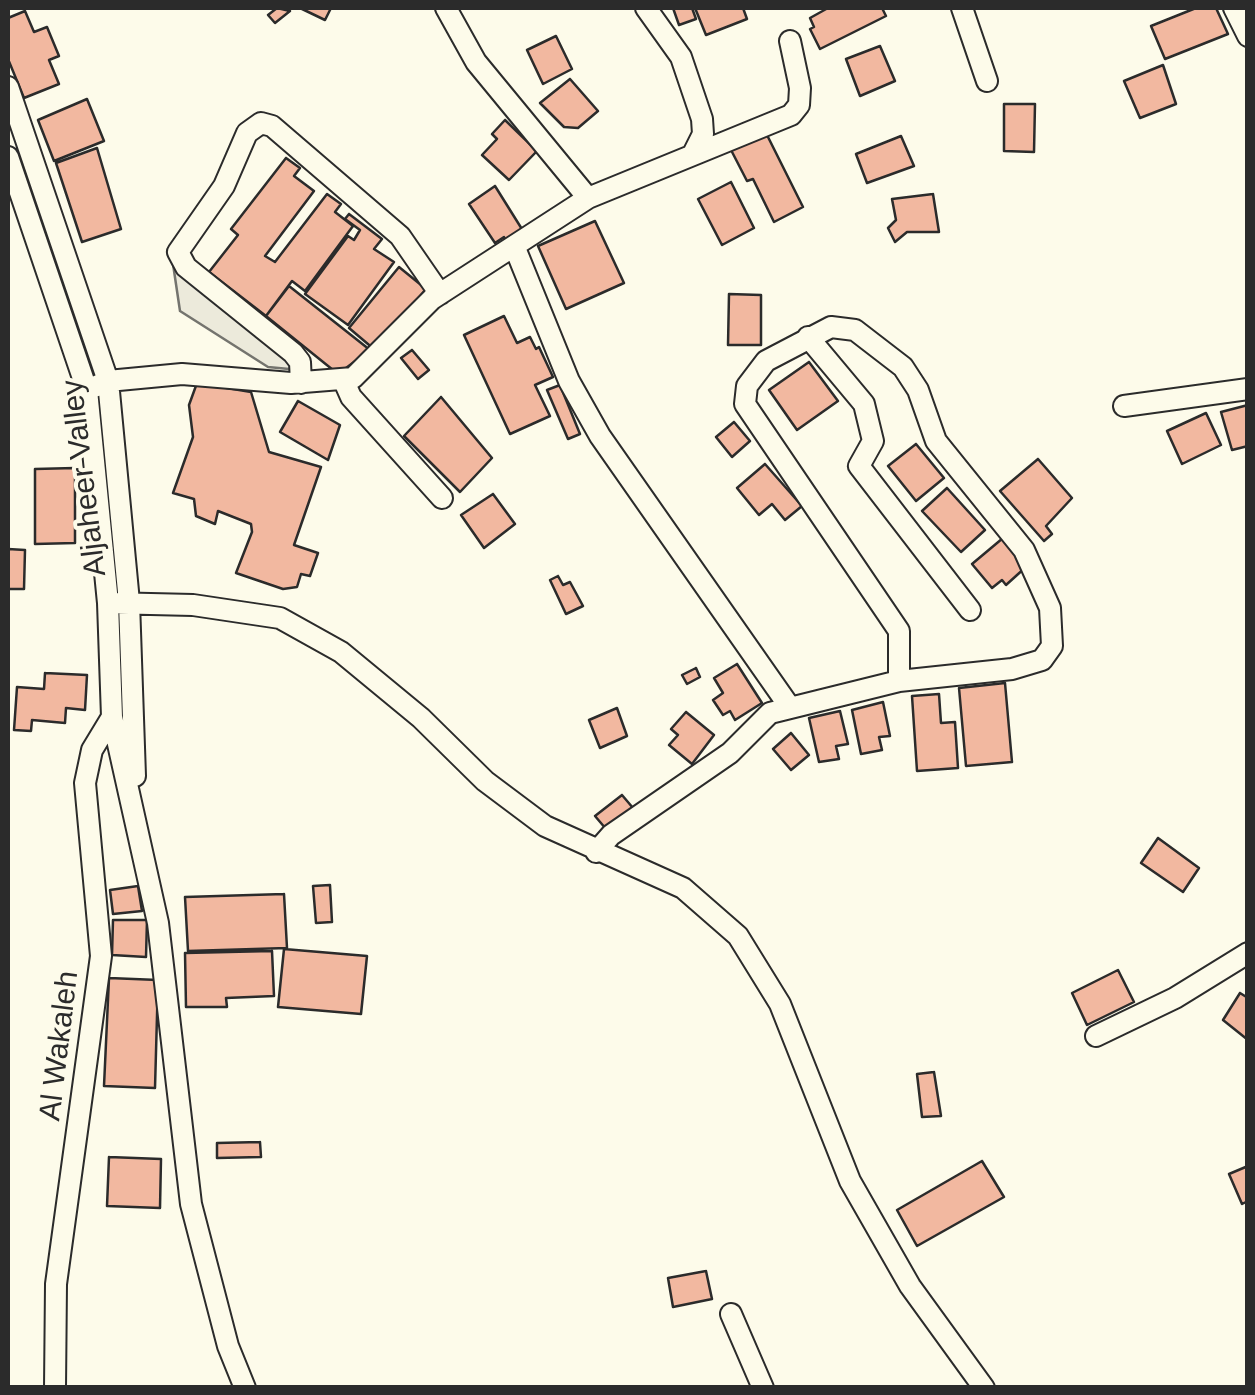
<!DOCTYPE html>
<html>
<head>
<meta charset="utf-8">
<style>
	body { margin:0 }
	#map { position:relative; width:1255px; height:1395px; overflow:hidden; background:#fdfbea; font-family:Helvetica,sans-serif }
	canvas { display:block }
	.frame { position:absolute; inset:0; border:10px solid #2b2b2b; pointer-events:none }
</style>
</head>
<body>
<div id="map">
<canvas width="1255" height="1395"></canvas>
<div class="frame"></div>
</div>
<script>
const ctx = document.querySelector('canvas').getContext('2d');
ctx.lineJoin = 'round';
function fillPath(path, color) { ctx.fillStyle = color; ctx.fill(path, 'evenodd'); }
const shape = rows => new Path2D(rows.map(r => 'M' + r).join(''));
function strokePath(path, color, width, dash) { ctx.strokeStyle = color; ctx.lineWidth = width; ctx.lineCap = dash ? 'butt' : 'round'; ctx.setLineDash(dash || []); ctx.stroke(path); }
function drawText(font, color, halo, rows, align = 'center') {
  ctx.font = font + ' Helvetica,sans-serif'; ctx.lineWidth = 8; ctx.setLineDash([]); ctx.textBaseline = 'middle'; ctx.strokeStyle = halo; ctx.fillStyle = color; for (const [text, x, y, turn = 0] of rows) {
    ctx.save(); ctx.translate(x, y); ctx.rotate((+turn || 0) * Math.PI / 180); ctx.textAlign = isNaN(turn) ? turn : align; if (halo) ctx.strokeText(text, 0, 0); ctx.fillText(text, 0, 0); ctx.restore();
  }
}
const parking = shape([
	[173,264,298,357,289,369,268,367,180,311,173,264]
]);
fillPath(parking, '#eceadb');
strokePath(parking, '#74746e', 2.5);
const building = shape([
	[277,8,290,11,275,23,268,15,277,8],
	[300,8,331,8,325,20,300,8],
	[673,8,692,8,696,19,679,25,673,8],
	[695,8,743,8,747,19,706,35,695,8],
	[882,8,886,16,820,49,810,29,814,27,810,18,828,8,882,8],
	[1196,8,1216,8,1228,34,1165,59,1151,26,1196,8],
	[25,11,34,32,47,27,59,56,49,60,59,84,24,98,8,59,8,18,25,11],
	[556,36,572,69,543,84,527,50,556,36],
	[880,46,895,81,860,96,846,59,880,46],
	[1163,65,1176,104,1140,118,1124,81,1163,65],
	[570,79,598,111,578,128,564,127,540,103,570,79],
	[87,99,104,141,54,161,38,120,87,99],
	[1004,104,1035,104,1034,152,1004,151,1004,104],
	[505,120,537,151,509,180,482,155,497,139,492,134,505,120],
	[765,131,803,207,774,222,753,179,747,181,730,148,765,131],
	[901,136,914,166,867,183,856,154,901,136],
	[97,148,121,229,82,242,56,163,97,148],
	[286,158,300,168,294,176,314,191,265,256,275,262,327,194,341,204,335,212,353,226,305,291,292,281,266,316,209,272,238,235,231,229,286,158],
	[731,182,754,228,722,245,698,199,731,182],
	[495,186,525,234,508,245,504,237,495,243,469,204,495,186],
	[933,194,939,232,907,232,895,242,888,228,896,220,892,199,933,194],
	[349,214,382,239,374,249,394,262,348,325,305,294,348,236,354,240,360,230,345,219,349,214],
	[595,221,624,283,566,309,538,246,595,221],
	[399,267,426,289,375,350,349,328,399,267],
	[289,286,370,350,338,374,266,316,289,286],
	[729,294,761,295,761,345,728,345,729,294],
	[504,316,517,343,530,337,536,349,539,347,553,377,535,385,550,416,510,434,464,335,504,316],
	[412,350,429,370,418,379,401,358,412,350],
	[809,362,838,401,797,430,769,390,809,362],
	[197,383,251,392,269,452,321,467,294,545,318,553,310,576,301,574,297,587,283,589,236,573,252,532,251,524,218,511,215,524,196,516,194,499,173,493,193,437,189,405,197,383],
	[560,385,580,434,568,439,547,390,560,385],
	[441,397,492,458,460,492,404,436,441,397],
	[298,401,340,425,328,460,280,432,298,401],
	[1248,405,1248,446,1232,450,1221,412,1248,405],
	[1206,413,1221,445,1182,464,1167,431,1206,413],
	[734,422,750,441,732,457,716,437,734,422],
	[916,444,944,478,916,501,888,466,916,444],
	[1038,459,1072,498,1046,526,1052,534,1044,541,1000,491,1038,459],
	[765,464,802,506,785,520,772,504,759,515,737,488,765,464],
	[75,468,75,543,35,544,35,469,75,468],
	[947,488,985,530,961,552,922,511,947,488],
	[493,494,515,524,484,548,461,515,493,494],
	[1003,538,1027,566,1006,585,1002,580,992,588,972,564,1003,538],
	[8,549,25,550,24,589,8,589,8,549],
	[558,576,563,585,570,582,583,606,566,614,550,580,558,576],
	[737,664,762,703,735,720,730,711,723,715,713,700,723,693,714,678,737,664],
	[696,668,700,677,687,684,682,675,696,668],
	[45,673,87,675,85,710,66,708,65,723,32,720,31,731,14,730,17,687,44,689,45,673],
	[1005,683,1012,762,966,766,959,688,1005,683],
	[939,694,941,723,955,722,958,768,917,771,912,696,939,694],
	[883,702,890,736,879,737,882,750,861,754,852,710,883,702],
	[617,708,627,736,600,748,589,720,617,708],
	[840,711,848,744,836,746,839,759,819,762,809,718,840,711],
	[686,712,714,735,692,764,669,745,678,735,671,729,686,712],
	[791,733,809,755,791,770,773,749,791,733],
	[622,795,633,808,606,829,595,816,622,795],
	[1158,838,1199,868,1183,892,1141,863,1158,838],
	[330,885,332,922,316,923,313,886,330,885],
	[138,886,142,911,113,914,110,890,138,886],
	[284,894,287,948,188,951,185,897,284,894],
	[113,920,147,920,146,957,112,955,113,920],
	[284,949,367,956,361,1014,278,1007,284,949],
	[272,951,274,996,226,998,227,1007,186,1007,185,953,272,951],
	[1118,970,1134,1002,1087,1025,1072,993,1118,970],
	[109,978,158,980,155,1088,104,1086,109,978],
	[1240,993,1248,998,1248,1040,1223,1020,1240,993],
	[934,1072,941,1116,922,1117,917,1074,934,1072],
	[260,1142,261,1157,217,1158,217,1143,260,1142],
	[109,1157,161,1159,160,1208,107,1206,109,1157],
	[982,1161,1004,1197,917,1246,897,1210,982,1161],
	[1248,1166,1248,1201,1242,1204,1229,1174,1248,1166],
	[706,1271,712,1299,673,1307,668,1278,706,1271]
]);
fillPath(building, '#f2b8a0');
strokePath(building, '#2b2b2b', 2.5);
const minor = shape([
	[446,8,476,62,588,198],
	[646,8,681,57,702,119,703,134,694,152],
	[962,8,987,81],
	[1234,8,1248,36],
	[8,87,108,381,129,602,135,776],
	[8,157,87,390,108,603,112,717,158,923,191,1204,228,1346,245,1388],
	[515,248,569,381,600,436,789,706],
	[808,337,864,404,873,441,859,466,970,610],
	[343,379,351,397,442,498],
	[301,383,300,362,293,353,186,267,178,252,224,186,247,133,261,123,272,126,400,236,440,294],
	[87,390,108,381,182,374,291,383,353,378,432,299,588,198,791,115,799,105,800,88,790,41],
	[1124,406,1248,389],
	[108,603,193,605,280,618,341,652,421,718,485,781,545,826,683,888,738,936,780,1004,850,1181,910,1286,984,1388],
	[596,852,611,835,730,753,770,713,899,681,1012,669,1042,660,1052,646,1050,608,1024,550,936,441,918,390,903,367,855,330,831,327,766,361,747,386,745,404,899,631,899,681],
	[1096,1036,1175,998,1248,953],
	[731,1314,763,1388],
	[55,1388,56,1284,101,956,85,783,92,750,112,717]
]);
strokePath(minor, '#2b2b2b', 24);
strokePath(minor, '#fdfbea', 20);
drawText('30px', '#2b2b2b', '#fdfbea', [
	["Aljaheer Valley",85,478,-97],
	["Al Wakaleh",60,1046,-83]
]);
</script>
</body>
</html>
